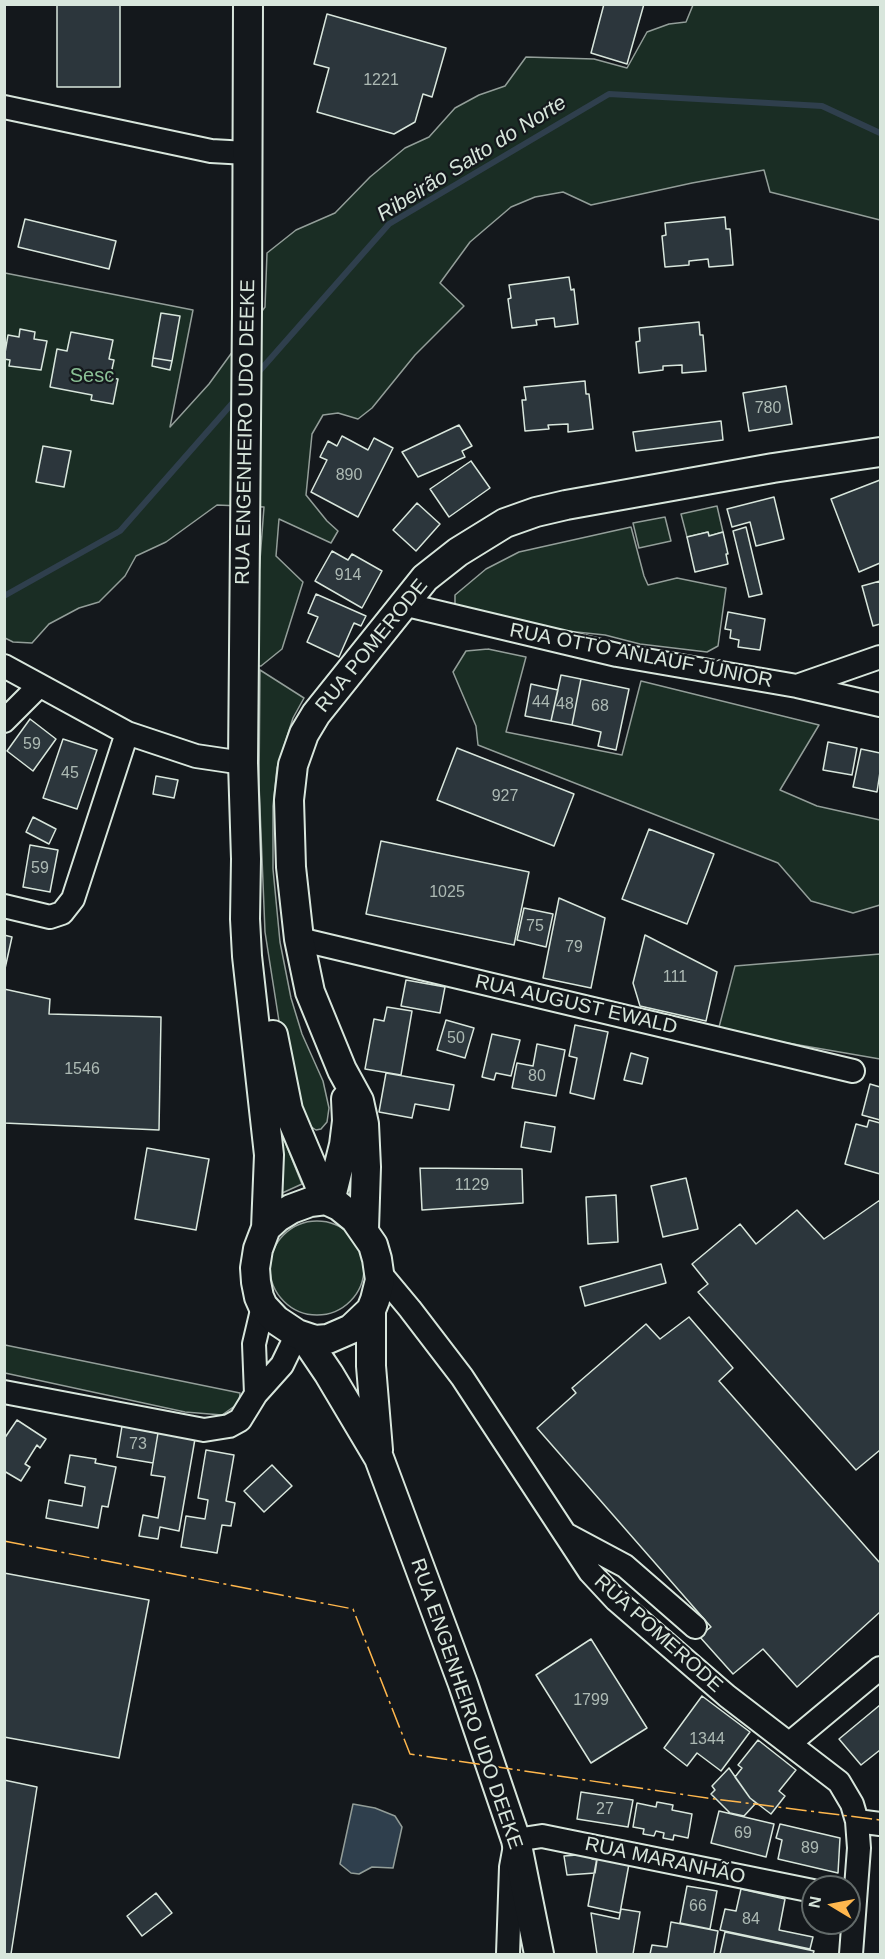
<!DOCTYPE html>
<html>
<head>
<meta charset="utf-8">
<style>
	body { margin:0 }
	#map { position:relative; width:885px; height:1959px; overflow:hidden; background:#14181c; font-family:Helvetica,sans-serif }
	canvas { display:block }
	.frame { position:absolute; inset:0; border:6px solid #d8e6dc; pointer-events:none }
	.north { position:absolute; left:801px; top:1875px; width:60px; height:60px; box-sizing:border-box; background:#14181c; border:2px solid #626a69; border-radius:50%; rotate:280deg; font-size:16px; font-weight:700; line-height:24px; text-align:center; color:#d8e6dc }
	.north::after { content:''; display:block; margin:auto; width:21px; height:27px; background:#ffb74d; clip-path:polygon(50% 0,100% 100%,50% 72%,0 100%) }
</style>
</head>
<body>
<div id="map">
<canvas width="885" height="1959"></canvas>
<div class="frame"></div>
<div class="north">N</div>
</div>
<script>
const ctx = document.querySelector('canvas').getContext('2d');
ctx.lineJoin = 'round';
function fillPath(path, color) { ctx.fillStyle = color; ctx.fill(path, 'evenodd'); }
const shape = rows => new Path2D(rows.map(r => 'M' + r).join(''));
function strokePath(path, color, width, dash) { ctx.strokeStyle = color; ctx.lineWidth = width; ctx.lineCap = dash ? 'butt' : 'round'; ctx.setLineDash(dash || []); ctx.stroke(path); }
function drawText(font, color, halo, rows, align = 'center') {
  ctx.font = font + ' Helvetica,sans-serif'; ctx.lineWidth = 4.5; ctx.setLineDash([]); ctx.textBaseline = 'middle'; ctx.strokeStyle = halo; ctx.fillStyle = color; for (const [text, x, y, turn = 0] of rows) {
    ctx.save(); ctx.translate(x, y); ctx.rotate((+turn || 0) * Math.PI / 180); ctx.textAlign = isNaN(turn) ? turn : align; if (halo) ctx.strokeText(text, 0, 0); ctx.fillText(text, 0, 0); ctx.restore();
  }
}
const green = shape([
	[693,5,880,5,880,220,770,192,764,170,692,183,591,205,563,192,535,197,511,207,470,242,440,283,464,306,415,355,372,408,358,419,338,413,323,415,312,434,306,495,327,521,338,531,331,543,279,519,276,556,303,582,282,649,261,666,252,666,264,507,217,505,166,542,136,556,125,576,99,602,79,608,49,624,32,643,13,642,5,638,5,273,193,310,170,427,209,384,265,307,267,253,296,230,335,213,370,177,405,148,429,137,455,108,479,95,505,86,526,57,594,59,627,68,647,32,669,24,686,22,693,5],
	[717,506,723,532,709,536,708,532,687,537,681,514,717,506],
	[665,517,671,541,639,548,633,523,665,517],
	[631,527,644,576,648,585,677,578,726,588,718,646,707,652,640,644,605,635,567,631,481,615,455,605,455,595,486,569,519,552,631,527],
	[488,649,526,657,506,732,622,755,641,681,819,725,780,790,817,806,880,820,880,905,853,913,811,901,778,863,478,745,476,726,453,672,466,651,488,649],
	[260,670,304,698,293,718,277,768,273,806,273,869,280,942,291,998,302,1034,323,1081,329,1108,327,1122,321,1129,316,1130,310,1126,297,1102,284,1053,265,932,259,784,260,670],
	[880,954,880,1059,718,1031,735,966,880,954],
	[279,1137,283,1137,302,1184,280,1194,279,1137],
	'270 1268a47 47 0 1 1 94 0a47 47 0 1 1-94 0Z',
	[5,1345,240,1393,239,1403,222,1415,185,1412,5,1373,5,1345]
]);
fillPath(green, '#1a2d24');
strokePath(green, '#939e99', 1.5);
const water = shape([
	[353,1804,375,1808,395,1816,402,1827,393,1868,372,1867,359,1874,351,1873,340,1864,353,1804]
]);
fillPath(water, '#2f3f4d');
strokePath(water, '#939e99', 1.5);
strokePath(shape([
	[256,375,389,224,609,94,822,106,880,133],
	[4,596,120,531,236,399]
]), '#2f3f4d', 6);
const building = shape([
	[57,4,120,4,120,87,57,87,57,4],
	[604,4,644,4,627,64,591,53,604,4],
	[327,14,446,48,432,97,423,94,415,122,394,134,317,112,329,68,314,64,327,14],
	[725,217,726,229,730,229,733,265,709,267,708,259,689,261,689,265,665,267,662,236,666,235,665,223,725,217],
	[25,219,116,241,109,269,18,247,25,219],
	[569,277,571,290,574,289,578,324,555,327,554,318,536,320,537,325,512,328,508,299,511,298,509,285,569,277],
	[161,313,180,316,172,361,153,358,161,313],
	[699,322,700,335,703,335,706,371,682,373,682,365,663,366,663,370,639,373,636,342,640,341,639,328,699,322],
	[20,329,35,332,34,339,47,341,41,370,9,366,10,360,4,359,8,335,19,337,20,329],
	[71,332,113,340,109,359,114,360,110,378,118,379,113,404,91,400,92,395,50,387,57,349,67,351,71,332],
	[153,358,172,361,170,370,152,366,153,358],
	[585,381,586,394,589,394,593,429,568,432,568,424,548,425,549,429,525,431,522,400,526,400,524,387,585,381],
	[786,386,792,424,749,431,743,393,786,386],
	[721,421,723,440,636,451,633,432,721,421],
	[459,425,472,446,462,451,465,457,418,477,402,452,459,425],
	[342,436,368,450,374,438,393,448,358,517,311,492,327,460,320,457,328,441,337,446,342,436],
	[43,446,71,451,64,487,36,482,43,446],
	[471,461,490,488,449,517,430,489,471,461],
	[880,480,880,563,859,572,831,499,880,480],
	[774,497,784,539,756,546,750,522,732,527,727,509,774,497],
	[417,503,440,524,416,551,393,530,417,503],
	[746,527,762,594,749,597,733,531,746,527],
	[708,532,709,536,723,532,728,554,726,554,728,564,695,572,687,537,708,532],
	[332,551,348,560,352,554,382,571,362,608,315,581,332,551],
	[880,581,880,624,873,626,862,586,880,581],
	[316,594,366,616,361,626,354,623,339,657,307,642,318,617,308,613,316,594],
	[728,612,765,619,760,650,738,647,739,640,730,638,731,630,725,629,728,612],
	[561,675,581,679,572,725,551,721,561,675],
	[581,679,629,689,616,750,598,746,601,732,572,725,581,679],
	[531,684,558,690,551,721,525,716,531,684],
	[30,719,56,739,33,771,7,751,30,719],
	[63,739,97,750,77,809,43,798,63,739],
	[828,742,857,748,852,775,823,770,828,742],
	[457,748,574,794,554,846,437,800,457,748],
	[861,749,880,753,880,772,877,792,853,787,861,749],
	[156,776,178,780,174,798,153,794,156,776],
	[33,817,56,829,49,844,26,832,33,817],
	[649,829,714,854,687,924,622,899,649,829],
	[381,841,529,872,514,945,366,914,381,841],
	[30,845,58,850,50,892,23,887,30,845],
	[559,898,605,918,591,988,543,978,559,898],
	[524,908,553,914,546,947,517,940,524,908],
	[4,935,12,937,4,973,4,935],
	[645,935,717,972,706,1021,640,1006,633,983,645,935],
	[406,980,445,987,440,1013,401,1006,406,980],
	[4,989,50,999,49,1014,161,1017,159,1130,4,1123,4,989],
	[387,1007,412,1011,401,1075,365,1069,374,1019,384,1021,387,1007],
	[446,1020,474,1028,465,1058,437,1050,446,1020],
	[575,1025,608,1032,594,1099,570,1093,577,1058,569,1056,575,1025],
	[492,1034,520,1040,511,1076,496,1073,494,1080,482,1077,492,1034],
	[537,1044,565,1050,556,1096,512,1088,517,1063,533,1066,537,1044],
	[631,1053,648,1058,642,1084,624,1080,631,1053],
	[386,1073,454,1085,449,1110,415,1104,412,1118,379,1112,386,1073],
	[870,1084,880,1087,880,1120,862,1115,870,1084],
	[869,1120,880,1123,880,1174,845,1164,856,1124,867,1127,869,1120],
	[525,1122,555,1127,551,1152,521,1147,525,1122],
	[147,1148,209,1159,196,1230,135,1219,147,1148],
	[420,1168,522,1169,523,1203,422,1210,420,1168],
	[686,1178,698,1229,663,1237,651,1186,686,1178],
	[616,1195,618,1242,588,1244,586,1197,616,1195],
	[880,1200,880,1450,856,1470,698,1292,708,1284,692,1264,740,1224,756,1244,797,1210,824,1239,880,1200],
	[661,1264,666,1283,585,1306,580,1287,661,1264],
	[689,1317,733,1368,719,1381,880,1563,880,1612,797,1687,763,1649,733,1674,699,1636,711,1627,537,1428,576,1393,572,1388,646,1324,660,1339,689,1317],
	[17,1420,46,1439,40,1448,37,1445,25,1464,30,1467,21,1481,4,1471,4,1439,17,1420],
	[122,1426,158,1433,153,1463,117,1457,122,1426],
	[158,1433,195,1439,179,1531,160,1527,158,1539,139,1536,143,1515,158,1518,165,1477,151,1475,158,1433],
	[206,1450,234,1455,226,1501,235,1503,231,1526,222,1525,217,1553,181,1547,186,1516,205,1519,208,1500,198,1498,206,1450],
	[70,1455,96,1459,95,1463,116,1467,108,1507,102,1506,98,1528,46,1518,49,1500,82,1506,85,1487,65,1483,70,1455],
	[272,1465,292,1486,264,1512,244,1491,272,1465],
	[4,1573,149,1600,119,1758,4,1737,4,1573],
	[591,1639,647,1728,591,1763,536,1675,591,1639],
	[702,1696,750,1732,721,1771,697,1753,687,1766,664,1748,702,1696],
	[880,1705,880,1750,861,1765,839,1739,880,1705],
	[758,1740,796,1770,779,1791,785,1796,771,1814,750,1798,735,1777,742,1768,738,1765,758,1740],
	[729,1768,750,1798,756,1803,744,1816,730,1813,711,1794,715,1790,712,1786,729,1768],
	[4,1780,37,1787,11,1954,4,1954,4,1780],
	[581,1792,633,1800,628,1827,577,1819,581,1792],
	[657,1802,673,1805,672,1810,692,1814,688,1838,674,1835,673,1840,663,1838,664,1833,656,1831,654,1836,643,1834,644,1829,633,1827,637,1803,656,1807,657,1802],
	[719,1811,774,1824,766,1857,711,1843,719,1811],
	[780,1824,840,1838,838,1873,778,1859,782,1840,776,1838,780,1824],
	[590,1854,592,1859,597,1860,595,1873,567,1875,564,1856,590,1854],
	[597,1858,629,1864,620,1913,588,1906,597,1858],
	[687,1886,717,1891,710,1929,680,1923,687,1886],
	[741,1889,785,1899,779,1930,813,1937,810,1949,720,1930,725,1909,736,1911,741,1889],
	[156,1893,172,1913,142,1936,127,1916,156,1893],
	[621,1909,640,1912,633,1954,597,1954,591,1913,619,1919,621,1909],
	[671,1922,718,1931,714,1954,650,1954,652,1945,667,1947,671,1922],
	[725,1932,814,1951,813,1954,720,1954,725,1932]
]);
fillPath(building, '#2c363c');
strokePath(building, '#d8e6dc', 1.5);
const minor = shape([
	[4,107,211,151,247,153],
	[403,604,617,655,797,686,880,705],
	[4,666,127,733,196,756,243,763],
	[797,686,880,657],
	[4,721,39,686],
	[4,906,50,917,62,913,73,899,127,733],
	[299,939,853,1071],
	[380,1273,410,1309,462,1377,590,1572,616,1600,727,1696,839,1782,852,1804,857,1821,859,1848,851,1954],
	[4,1392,204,1430,229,1426,240,1420,256,1394,282,1365,297,1334],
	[256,1394,254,1344,263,1306],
	[567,1535,625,1566,695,1627],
	[790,1743,880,1668],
	[857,1821,880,1824],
	[508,1954,511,1867,516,1840,542,1836,813,1891]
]);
const major = shape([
	[248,4,247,312,243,763,246,859,245,919,247,956,269,1155,266,1228,258,1249,255,1268,256,1282,259,1297,263,1306,276,1320,297,1334,315,1340,328,1339,351,1329,371,1310],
	[273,1035,288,1110,326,1200,339,1206,355,1219,373,1245,377,1259,380,1280,375,1300,371,1310,371,1366,378,1450],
	[330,1201,344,1145,347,1121,346,1099],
	[266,1228,278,1217,291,1209,310,1202,326,1200],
	[364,1229,366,1167,364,1124,359,1101,342,1070,310,992,299,939,291,867,289,800,293,765,304,734,316,714,425,578,458,552,505,523,536,512,566,505,773,468,880,452],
	[304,1337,329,1374,379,1458,463,1684,516,1840,539,1954]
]);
strokePath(minor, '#d8e6dc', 26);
strokePath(major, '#d8e6dc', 32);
strokePath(minor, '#14181c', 22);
strokePath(major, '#14181c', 28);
strokePath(shape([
	[4,1541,353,1609,410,1754,707,1798,880,1820]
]), '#ffb74d', 1.5, [21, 4.5, 3, 4.5]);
drawText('16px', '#adbab4', null, [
	["1221",381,81],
	["780",768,409],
	["890",349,476],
	["914",348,576],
	["44",541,703],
	["48",565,705],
	["68",600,707],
	["59",32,745],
	["45",70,774],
	["927",505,797],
	["59",40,869],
	["1025",447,893],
	["75",535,927],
	["79",574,948],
	["111",675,978],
	["50",456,1039],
	["1546",82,1070],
	["80",537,1077],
	["1129",472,1186],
	["73",138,1445],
	["1799",591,1701],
	["1344",707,1740],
	["27",605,1810],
	["69",743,1834],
	["89",810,1849],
	["66",698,1907],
	["84",751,1920]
]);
drawText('20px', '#8ac095', '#14181c', [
	["Sesc",92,376]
]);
drawText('20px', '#d8e6dc', '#14181c', [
	["RUA ENGENHEIRO UDO DEEKE",246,432,-89],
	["RUA POMERODE",372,646,-51],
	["RUA OTTO ANLAUF JÚNIOR",641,656,11],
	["RUA AUGUST EWALD",576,1005,13],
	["RUA POMERODE",658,1634,42],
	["RUA ENGENHEIRO UDO DEEKE",466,1704,71],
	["RUA MARANHÃO",665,1861,12]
]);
drawText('italic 21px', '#d8e6dc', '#14181c', [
	["Ribeirão Salto do Norte",472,159,-32]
]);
</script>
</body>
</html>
